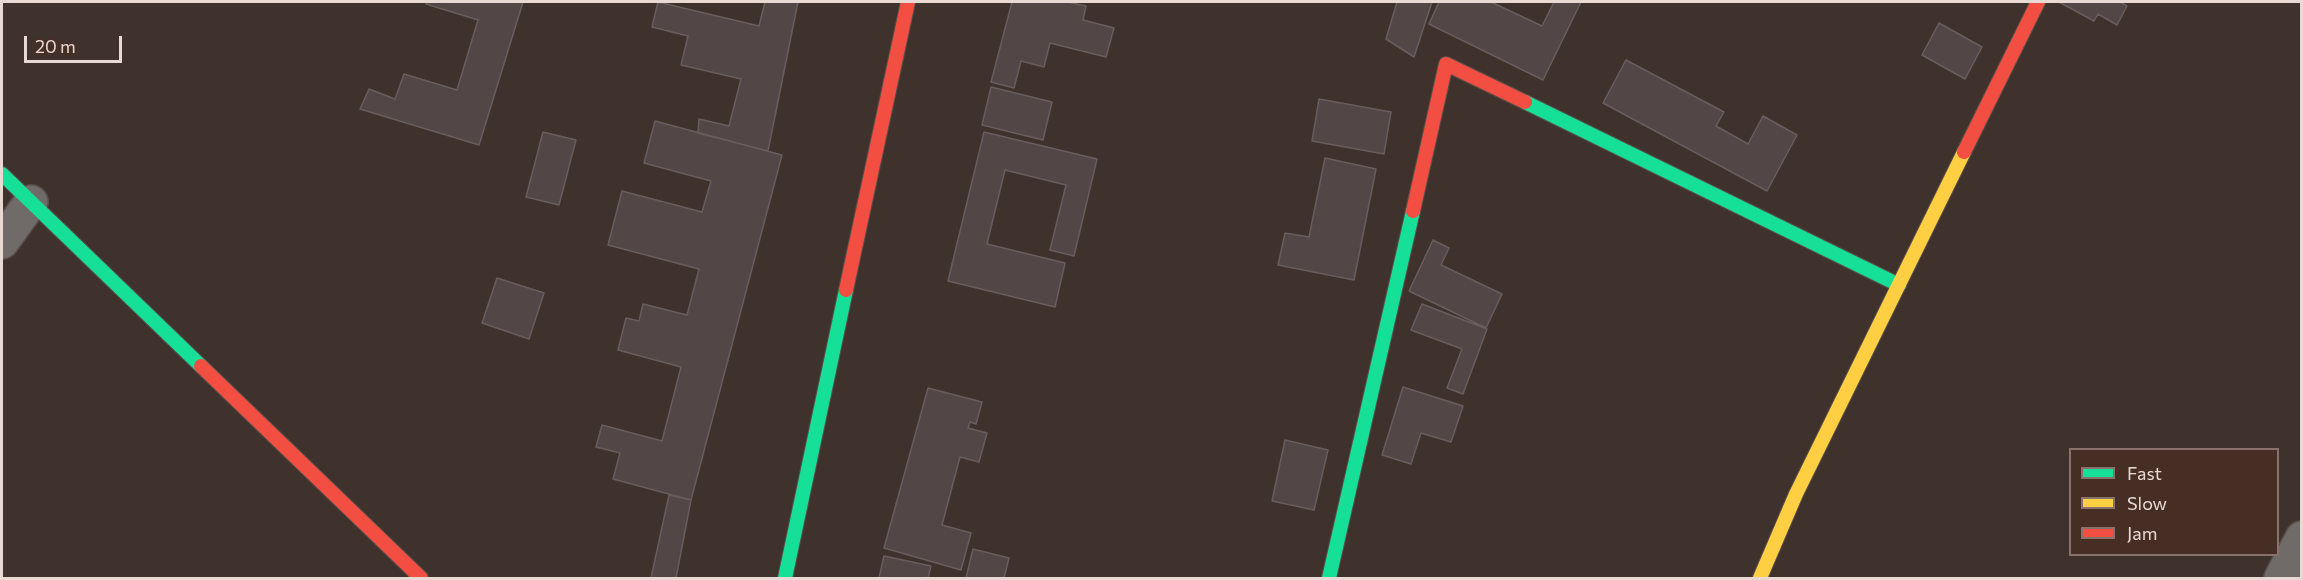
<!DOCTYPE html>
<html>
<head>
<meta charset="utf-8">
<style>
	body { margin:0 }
	#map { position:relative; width:2303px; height:580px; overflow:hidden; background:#3f322d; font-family:Commissioner,sans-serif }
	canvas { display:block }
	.frame { position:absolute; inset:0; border:3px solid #e9d9d3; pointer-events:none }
	.legend { position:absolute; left:2069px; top:448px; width:210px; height:108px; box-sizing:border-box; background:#472e25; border:2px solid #88726b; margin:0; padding:8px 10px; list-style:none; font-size:18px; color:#e9d9d3 }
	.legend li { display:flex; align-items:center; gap:12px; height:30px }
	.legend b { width:30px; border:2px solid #88726b }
	.scale { position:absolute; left:24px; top:36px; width:98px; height:27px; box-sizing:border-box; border:3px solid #e9d9d3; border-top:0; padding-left:8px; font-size:18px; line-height:21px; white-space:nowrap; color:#e9d9d3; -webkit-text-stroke:4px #472e25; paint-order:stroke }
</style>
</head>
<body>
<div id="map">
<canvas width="2303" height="580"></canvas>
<div class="frame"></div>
<ul class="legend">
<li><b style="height:8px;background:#16e098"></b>Fast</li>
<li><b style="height:8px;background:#ffcf43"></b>Slow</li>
<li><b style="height:8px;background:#f24e42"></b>Jam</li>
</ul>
<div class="scale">20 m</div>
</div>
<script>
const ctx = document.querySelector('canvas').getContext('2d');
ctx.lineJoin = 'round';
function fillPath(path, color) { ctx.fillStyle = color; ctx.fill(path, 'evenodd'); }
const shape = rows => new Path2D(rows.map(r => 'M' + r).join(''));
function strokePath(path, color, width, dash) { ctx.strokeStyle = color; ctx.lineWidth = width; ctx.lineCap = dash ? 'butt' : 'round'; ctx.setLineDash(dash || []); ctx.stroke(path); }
const building = shape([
	[426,2,523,2,479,145,360,109,369,89,395,99,404,74,457,90,478,20,426,4,426,2],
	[658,2,759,26,765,2,798,2,768,151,698,133,699,119,729,126,741,79,681,65,688,36,652,27,658,2],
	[1012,2,1067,2,1086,6,1083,20,1114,28,1106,57,1050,43,1044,67,1021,61,1014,88,991,82,1012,2],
	[1397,2,1432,2,1414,57,1386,39,1397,2],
	[1439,2,1491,2,1542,26,1554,2,1581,2,1543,80,1429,24,1439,2],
	[2059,2,2120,2,2127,6,2117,25,2098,14,2094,21,2059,2],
	[1939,23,1982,47,1965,79,1922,55,1939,23],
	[1626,60,1724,112,1716,126,1748,144,1763,116,1797,135,1767,191,1603,103,1626,60],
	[991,87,1052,102,1043,140,982,125,991,87],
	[1319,99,1391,112,1384,154,1312,141,1319,99],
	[655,121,782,155,691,500,613,479,620,453,596,447,602,425,662,441,681,367,618,350,626,318,639,321,643,304,687,315,699,269,608,245,622,191,702,212,711,181,644,163,655,121],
	[543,132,576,140,559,205,526,197,543,132],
	[984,132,1097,159,1074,256,1050,250,1066,185,1005,170,987,244,1065,263,1055,307,948,281,984,132],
	[1325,158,1376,169,1354,280,1278,265,1285,233,1309,237,1325,158],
	[1433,240,1449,248,1441,265,1502,294,1486,328,1409,291,1433,240],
	[497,278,544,293,529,339,482,323,497,278],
	[1422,304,1487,329,1463,394,1447,388,1462,349,1411,330,1422,304],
	[1403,387,1463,406,1451,442,1421,433,1411,464,1382,455,1403,387],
	[928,388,982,402,976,424,970,422,968,428,987,433,979,462,960,457,942,525,971,533,961,570,884,548,928,388],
	[1285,440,1328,450,1314,510,1272,501,1285,440],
	[669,495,691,500,676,578,651,578,669,495],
	[973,549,1009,558,1004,578,966,578,973,549],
	[884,556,931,566,928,578,879,578,884,556]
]);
fillPath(building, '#524647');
strokePath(building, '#695d5d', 1.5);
const street = shape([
	[2,242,31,202],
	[2281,578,2302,538]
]);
const fast = shape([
	[1525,102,1899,285],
	[2,174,201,366],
	[785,578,846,290],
	[1329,578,1413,211]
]);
const slow = shape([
	[1760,578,1796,494,1964,152]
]);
const jam = shape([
	[1964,152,2038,2],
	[1413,211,1446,64,1525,102],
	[846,290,908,2],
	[201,366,421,578]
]);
strokePath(street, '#594e49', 36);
strokePath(fast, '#594e49', 16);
strokePath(slow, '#594e49', 16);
strokePath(jam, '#594e49', 16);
strokePath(street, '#706a68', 33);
strokePath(fast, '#16e098', 14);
strokePath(slow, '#ffcf43', 14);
strokePath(jam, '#f24e42', 14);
</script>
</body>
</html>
